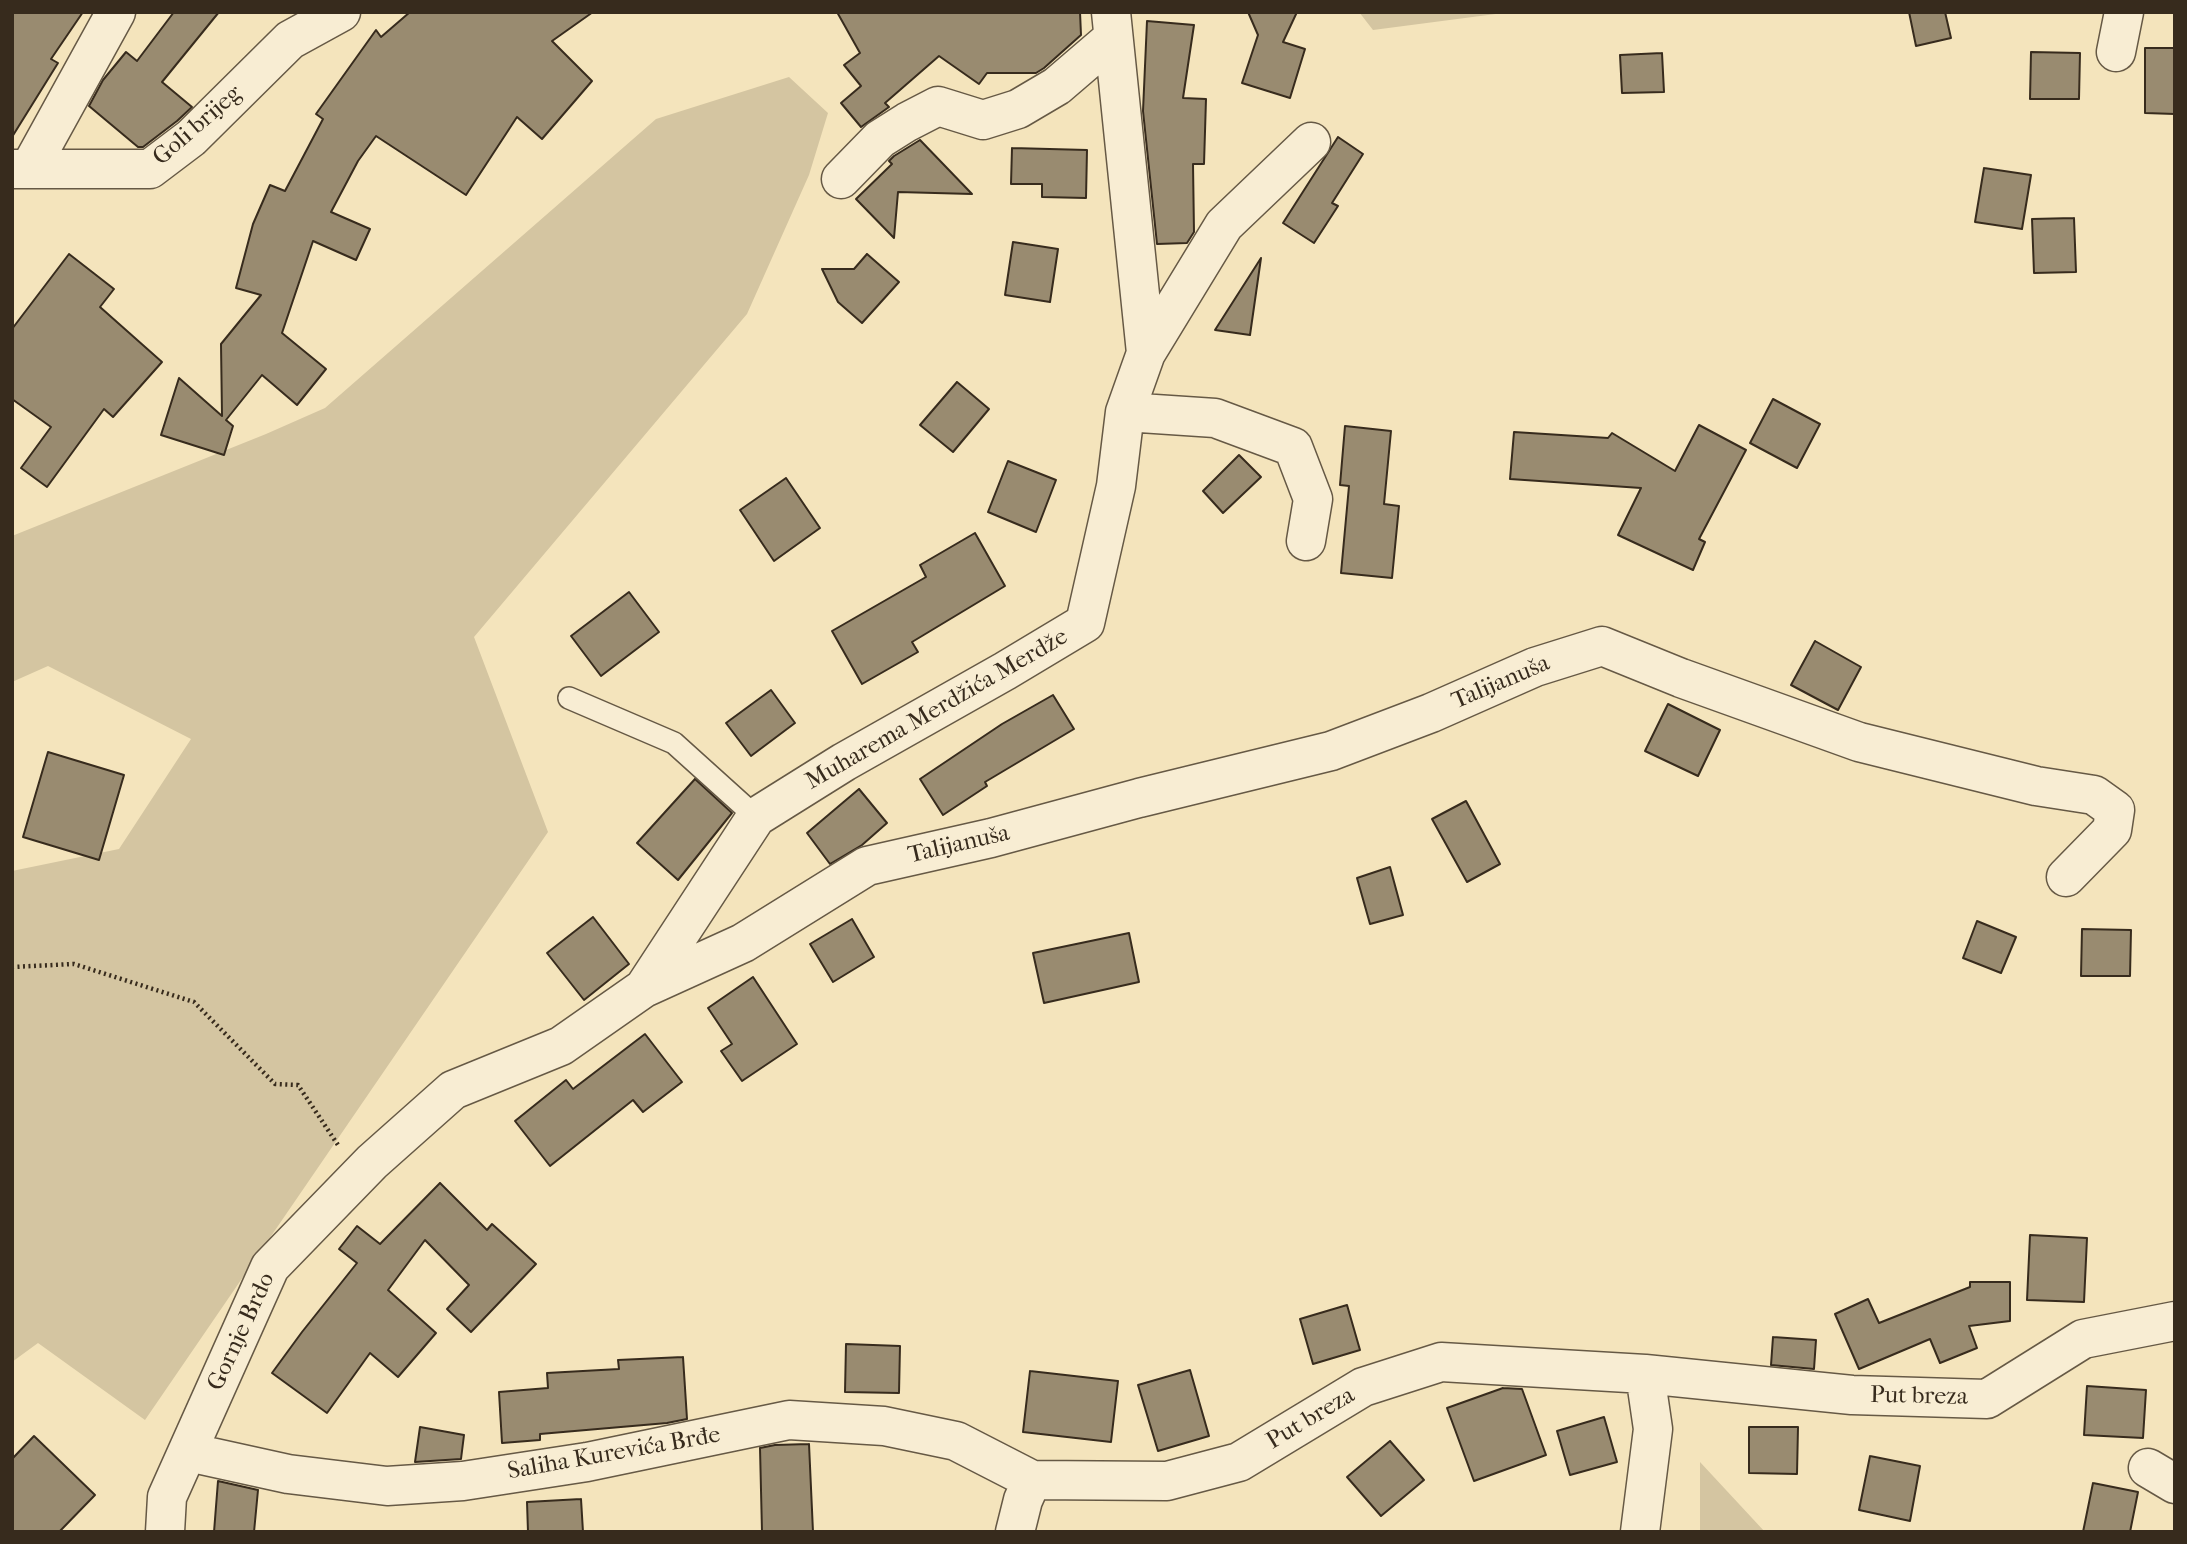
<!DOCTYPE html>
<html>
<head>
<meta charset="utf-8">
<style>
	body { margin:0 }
	#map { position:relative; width:2187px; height:1544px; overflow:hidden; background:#f4e4bc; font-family:"IM FELL French Canon",serif }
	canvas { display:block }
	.frame { position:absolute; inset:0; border:14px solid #372b1d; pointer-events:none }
</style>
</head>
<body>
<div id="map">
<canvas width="2187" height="1544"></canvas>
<div class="frame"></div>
</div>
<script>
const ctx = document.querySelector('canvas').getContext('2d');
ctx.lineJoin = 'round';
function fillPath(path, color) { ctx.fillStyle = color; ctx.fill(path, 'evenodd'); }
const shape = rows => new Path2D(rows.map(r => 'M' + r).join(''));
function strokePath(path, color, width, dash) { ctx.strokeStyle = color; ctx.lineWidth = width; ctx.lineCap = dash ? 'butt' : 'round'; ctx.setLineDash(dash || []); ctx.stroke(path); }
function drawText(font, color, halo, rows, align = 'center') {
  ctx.font = font + ' "IM FELL French Canon",serif'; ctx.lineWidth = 5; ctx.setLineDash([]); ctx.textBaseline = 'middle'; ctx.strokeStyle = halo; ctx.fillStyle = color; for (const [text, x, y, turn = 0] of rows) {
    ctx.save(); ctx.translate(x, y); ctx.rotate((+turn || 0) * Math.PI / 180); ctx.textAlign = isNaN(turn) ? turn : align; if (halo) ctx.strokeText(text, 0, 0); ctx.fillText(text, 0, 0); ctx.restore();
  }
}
fillPath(shape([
	[1359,12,1511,12,1373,30],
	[789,77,828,113,809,175,747,314,474,637,548,832,145,1420,38,1343,12,1362,12,871,119,849,191,739,48,666,12,682,12,536,266,434,325,408,656,119],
	[1700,1462,1765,1532,1700,1532]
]), '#d4c5a1');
const building = shape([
	[12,12,83,12,51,59,58,63,12,137,12,12],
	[174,12,219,12,162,82,192,107,177,121,143,147,138,147,89,106,103,80,126,52,137,61,174,12],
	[410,12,593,12,552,41,592,81,542,139,517,117,466,195,376,136,358,161,331,212,370,229,356,260,313,241,282,333,326,369,297,405,262,375,226,420,233,426,224,455,161,435,179,378,222,416,221,344,261,295,236,288,253,224,270,185,285,191,323,119,316,114,376,30,381,37,410,12],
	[837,12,1080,12,1081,35,1044,68,1036,73,987,73,979,84,939,56,885,103,889,107,861,127,841,103,861,86,844,65,860,53,837,12],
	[1248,12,1297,12,1283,42,1305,49,1290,98,1242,83,1258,35,1248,12],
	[1909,12,1945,12,1951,38,1916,46,1909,12],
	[1147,21,1194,25,1183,98,1206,99,1204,164,1193,164,1194,232,1187,243,1157,244,1143,111,1147,21],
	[2145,48,2175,48,2175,114,2145,113,2145,48],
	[2031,52,2080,53,2079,99,2030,99,2031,52],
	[1662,53,1664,92,1622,93,1620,55,1662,53],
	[1338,137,1363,154,1332,203,1338,206,1314,243,1283,223,1338,137],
	[920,140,972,194,898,192,894,238,856,199,892,164,889,161,894,156,920,140],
	[1012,148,1087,150,1086,198,1042,197,1042,184,1011,184,1012,148],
	[1984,168,2031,175,2022,229,1975,222,1984,168],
	[2074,218,2076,272,2034,273,2032,219,2074,218],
	[1013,242,1058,249,1050,302,1005,295,1013,242],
	[69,254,114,289,100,307,162,362,113,417,104,409,47,487,21,468,51,427,12,399,12,329,69,254],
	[867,254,899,282,862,323,838,302,822,269,854,269,867,254],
	[1261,258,1250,335,1215,330,1261,258],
	[957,382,989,409,953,452,920,425,957,382],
	[1773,399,1820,424,1797,468,1750,443,1773,399],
	[1699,425,1746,450,1699,539,1705,542,1693,570,1618,535,1641,488,1510,479,1514,432,1608,438,1612,433,1675,471,1699,425],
	[1345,426,1391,431,1384,504,1399,506,1392,578,1341,573,1349,486,1340,485,1345,426],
	[1239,455,1261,477,1223,513,1203,491,1239,455],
	[1008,461,1056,480,1036,532,988,512,1008,461],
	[786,478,820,528,774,561,740,510,786,478],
	[975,533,1005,586,912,642,918,652,862,684,832,631,926,577,920,565,975,533],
	[629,592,659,632,601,676,571,636,629,592],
	[1815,641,1861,667,1838,710,1791,685,1815,641],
	[771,690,795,723,751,756,726,723,771,690],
	[1053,695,1074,729,985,782,987,786,943,815,920,779,1002,724,1053,695],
	[1668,704,1720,730,1698,776,1645,751,1668,704],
	[48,752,124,775,99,860,23,837,48,752],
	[695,779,732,813,678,880,637,843,695,779],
	[859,789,887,823,862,845,830,864,807,833,859,789],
	[1466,801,1500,864,1467,882,1432,819,1466,801],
	[1390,867,1403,915,1370,924,1357,878,1390,867],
	[593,917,629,964,584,1000,547,953,593,917],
	[852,919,874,957,833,982,810,944,852,919],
	[1977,921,2016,937,2001,973,1963,958,1977,921],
	[2082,929,2131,930,2130,976,2081,976,2082,929],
	[1129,933,1139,982,1044,1003,1033,953,1129,933],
	[753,977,797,1044,742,1081,721,1051,732,1044,708,1008,753,977],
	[645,1034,682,1082,643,1112,633,1100,550,1166,515,1121,566,1080,573,1089,645,1034],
	[440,1183,487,1230,492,1224,536,1264,471,1332,447,1309,469,1285,425,1240,388,1290,436,1333,398,1377,370,1353,327,1413,272,1373,302,1332,357,1263,339,1249,357,1226,380,1244,440,1183],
	[2030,1235,2087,1238,2084,1302,2027,1300,2030,1235],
	[1970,1282,2010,1282,2010,1321,1969,1326,1977,1348,1940,1363,1930,1339,1859,1369,1835,1314,1868,1299,1879,1323,1970,1287,1970,1282],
	[1347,1305,1360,1350,1313,1364,1300,1319,1347,1305],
	[1773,1337,1816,1340,1814,1369,1771,1365,1773,1337],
	[846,1344,900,1346,899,1393,845,1392,846,1344],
	[683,1357,687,1419,667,1423,540,1434,540,1440,502,1443,499,1392,548,1388,547,1373,619,1369,618,1360,683,1357],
	[1190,1370,1209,1436,1158,1451,1138,1385,1190,1370],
	[1030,1371,1118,1381,1111,1442,1023,1432,1030,1371],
	[2087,1386,2146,1390,2143,1438,2084,1435,2087,1386],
	[1503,1388,1522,1389,1546,1455,1474,1481,1447,1408,1503,1388],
	[1604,1417,1617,1462,1570,1475,1557,1431,1604,1417],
	[420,1427,464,1435,461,1459,415,1462,420,1427],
	[1749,1427,1798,1427,1797,1474,1749,1473,1749,1427],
	[34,1436,95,1495,59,1532,12,1532,12,1459,34,1436],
	[1390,1441,1424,1480,1381,1516,1347,1477,1390,1441],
	[809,1444,813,1532,762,1532,760,1448,775,1445,809,1444],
	[1870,1456,1920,1466,1910,1521,1859,1510,1870,1456],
	[218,1481,258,1490,254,1532,214,1532,218,1481],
	[2093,1483,2138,1492,2130,1532,2083,1532,2093,1483],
	[581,1499,583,1532,528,1532,527,1502,581,1499]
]);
fillPath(building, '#998b70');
strokePath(building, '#372b1d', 2);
const lane = shape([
	[569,698,674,743,756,817]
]);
const street = shape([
	[2116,52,2124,12],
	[30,168,116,12],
	[12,169,150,169,191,138,290,40,341,12],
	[841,179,880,139,907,122,938,106,983,120,1018,109,1057,86,1113,38],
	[1146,353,1224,225,1311,142],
	[1125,412,1215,418,1293,447,1313,499,1306,541],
	[644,988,756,817,844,762,1005,671,1085,623,1116,486,1125,412,1146,353,1111,12],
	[188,1452,288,1474,387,1486,463,1481,587,1462,789,1420,884,1426,956,1441,1032,1480],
	[2148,1468,2175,1484],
	[165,1532,167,1497,270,1267,372,1162,453,1090,561,1046,644,988,743,943,867,866,991,838,1139,798,1331,751,1431,713,1535,667,1602,646,1681,678,1859,742,2036,786,2094,795,2115,810,2112,830,2066,877],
	[1015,1532,1023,1500,1032,1480,1167,1481,1239,1462,1363,1387,1441,1362,1645,1374,1852,1395,1987,1399,2083,1339,2175,1321],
	[1640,1532,1653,1429,1645,1374]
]);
strokePath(lane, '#665945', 24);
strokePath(street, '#665945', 41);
strokePath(shape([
	[12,967,74,964,194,1002,275,1084,298,1085,338,1145]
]), '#372b1d', 4.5, [2, 3.5]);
strokePath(lane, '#f8edd3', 21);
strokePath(street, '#f8edd3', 38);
drawText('24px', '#372b1d', '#f8edd3', [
	["Goli brijeg",198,126,-41],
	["Talijanuša",1501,683,-23],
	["Muharema Merdžića Merdže",937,710,-30],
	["Talijanuša",959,845,-13],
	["Gornje Brdo",242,1332,-65],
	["Put breza",1919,1397,1],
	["Put breza",1311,1419,-31],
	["Saliha Kurevića Brđe",614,1454,-10]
]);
</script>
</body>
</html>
